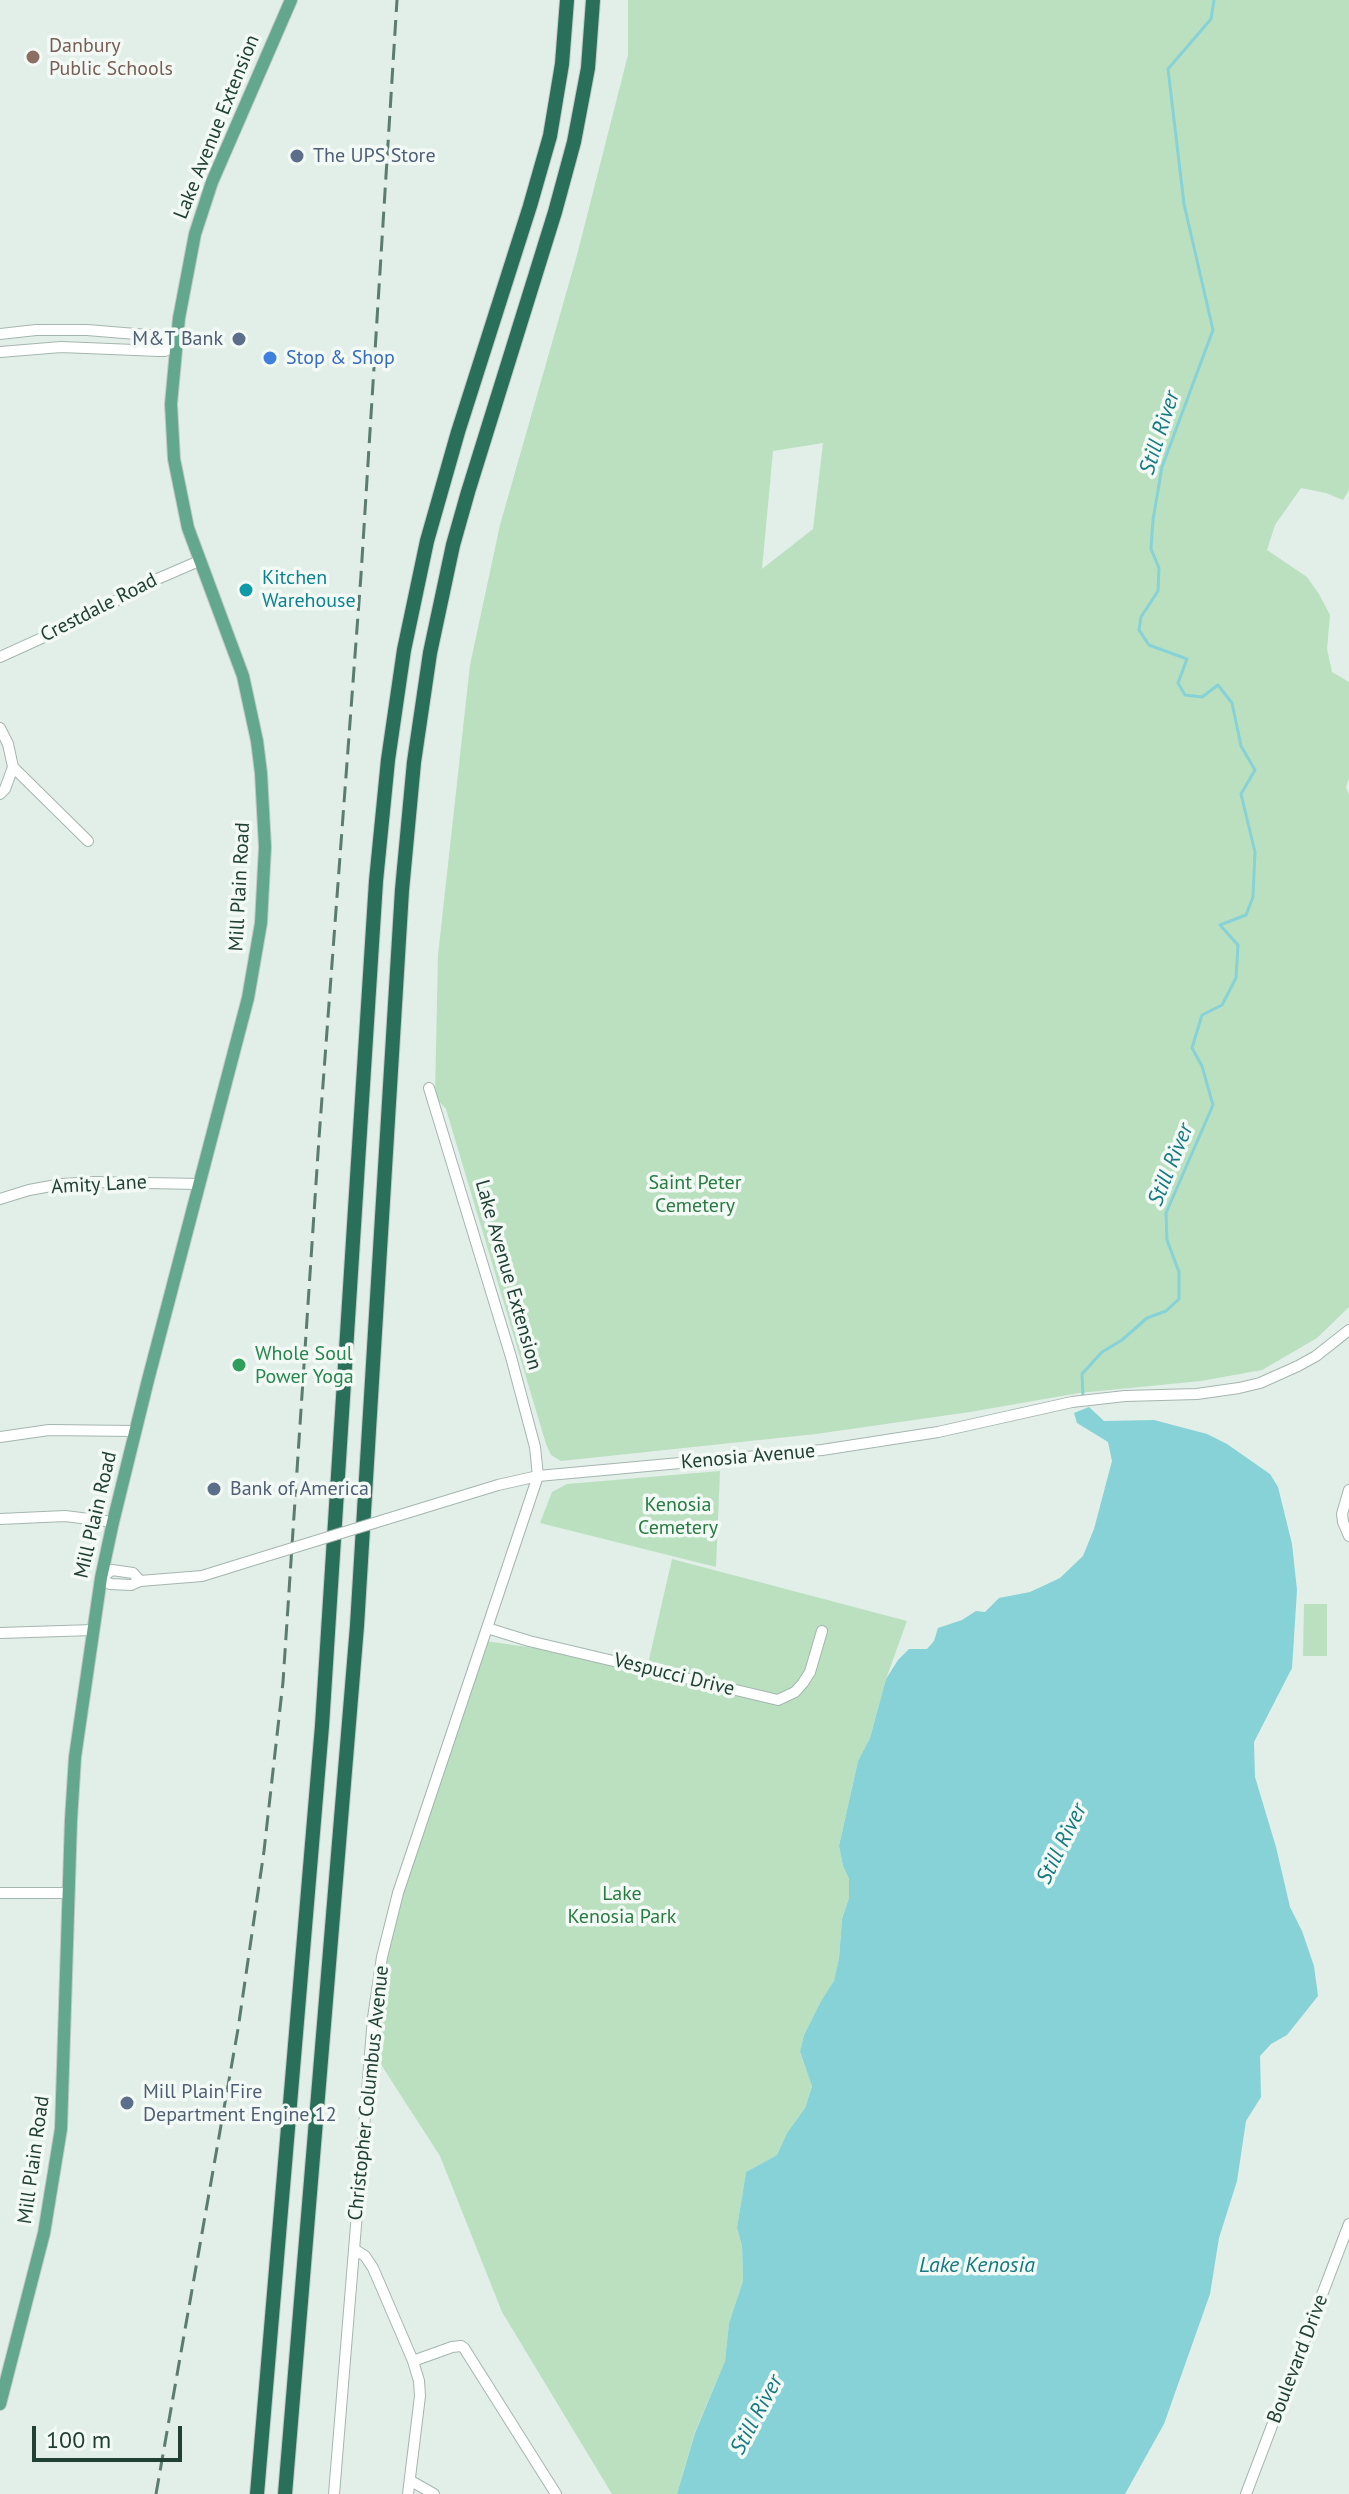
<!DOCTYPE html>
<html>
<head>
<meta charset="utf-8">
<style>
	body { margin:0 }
	#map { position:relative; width:1349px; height:2494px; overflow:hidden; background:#e2eee8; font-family:"PT Sans",sans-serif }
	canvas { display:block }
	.scale { position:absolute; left:32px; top:2426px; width:150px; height:36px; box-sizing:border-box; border:4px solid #214035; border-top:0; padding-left:10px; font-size:24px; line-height:28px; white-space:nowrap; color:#214035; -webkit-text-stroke:6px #f3faf6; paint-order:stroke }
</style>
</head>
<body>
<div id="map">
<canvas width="1349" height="2494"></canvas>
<div class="scale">100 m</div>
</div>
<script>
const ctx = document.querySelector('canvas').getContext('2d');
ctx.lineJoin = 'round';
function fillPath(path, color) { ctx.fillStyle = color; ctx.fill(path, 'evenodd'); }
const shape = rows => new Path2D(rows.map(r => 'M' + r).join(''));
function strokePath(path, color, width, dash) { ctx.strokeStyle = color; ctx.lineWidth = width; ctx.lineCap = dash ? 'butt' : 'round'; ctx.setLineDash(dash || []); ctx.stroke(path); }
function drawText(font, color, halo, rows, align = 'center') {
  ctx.font = font + ' "PT Sans",sans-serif'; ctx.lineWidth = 7; ctx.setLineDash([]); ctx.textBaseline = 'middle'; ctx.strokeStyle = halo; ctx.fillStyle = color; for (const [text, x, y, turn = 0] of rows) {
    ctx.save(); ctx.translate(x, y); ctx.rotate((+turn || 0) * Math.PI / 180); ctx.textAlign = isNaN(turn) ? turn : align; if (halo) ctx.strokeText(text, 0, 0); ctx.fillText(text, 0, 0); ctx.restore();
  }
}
fillPath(shape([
	[628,0,1349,0,1349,490,1343,500,1326,493,1301,488,1275,525,1267,550,1307,577,1319,594,1330,615,1327,649,1332,672,1349,682,1349,778,1346,787,1349,795,1349,1307,1317,1338,1262,1370,1201,1381,1079,1393,970,1412,816,1434,561,1461,551,1455,546,1444,446,1109,435,1097,438,955,470,665,500,525,577,255,628,55],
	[823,443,813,529,762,569,773,451],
	[720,1471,716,1567,540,1523,552,1492,567,1484],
	[672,1559,907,1621,886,1679,870,1738,858,1761,839,1846,843,1866,849,1879,849,1898,842,1919,839,1958,834,1982,821,2001,804,2035,800,2053,812,2085,805,2108,787,2133,777,2155,746,2172,737,2228,742,2246,743,2281,729,2323,725,2361,695,2432,677,2494,612,2494,502,2312,440,2156,380,2063,380,1995,390,1910,485,1641,648,1664],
	[1304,1604,1327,1604,1327,1656,1303,1656]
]), '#bae0c0');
fillPath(shape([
	[1089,1407,1104,1421,1154,1420,1207,1434,1227,1444,1270,1474,1278,1487,1292,1544,1297,1590,1292,1668,1254,1742,1255,1777,1276,1847,1290,1907,1302,1931,1314,1966,1318,1996,1287,2035,1271,2044,1260,2056,1261,2097,1246,2121,1237,2181,1219,2238,1210,2294,1164,2424,1125,2494,677,2494,695,2433,725,2361,729,2323,743,2281,742,2246,737,2228,746,2172,777,2155,787,2133,805,2108,812,2086,800,2052,804,2035,821,2001,834,1981,839,1958,842,1919,849,1898,849,1879,843,1866,839,1846,858,1761,870,1738,886,1679,898,1660,909,1649,927,1649,934,1641,938,1628,962,1620,976,1611,985,1612,999,1598,1030,1592,1060,1578,1083,1556,1094,1529,1112,1461,1108,1442,1077,1423,1074,1413]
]), '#86d2d7');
strokePath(shape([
	[1083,1397,1082,1374,1102,1352,1122,1340,1147,1318,1166,1311,1179,1299,1179,1272,1167,1240,1166,1213,1213,1105,1202,1066,1192,1048,1202,1015,1222,1005,1236,978,1238,945,1220,925,1246,915,1253,897,1255,852,1241,794,1255,770,1241,746,1232,703,1218,685,1202,697,1185,695,1178,683,1187,659,1149,645,1139,630,1141,617,1158,591,1159,568,1151,549,1153,520,1162,467,1213,330,1184,204,1168,69,1211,19,1214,0]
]), '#86d2d7', 3);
const minor = shape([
	[0,334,36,330,87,330,160,336,175,346,165,351,159,351,61,347,0,352],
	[0,657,66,627,155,580,199,561],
	[0,728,8,744,13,767,88,841],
	[0,794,5,789,13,767],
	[0,1199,29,1190,62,1184,94,1182,200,1184],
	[0,1437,49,1430,135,1431],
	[1349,1490,1342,1514,1343,1522,1349,1536],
	[0,1519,65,1516,113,1522],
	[387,1519,498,1485,538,1476,822,1450,938,1432,1072,1402,1125,1396,1197,1394,1239,1388,1260,1383,1298,1366,1316,1356,1349,1330],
	[140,1581,133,1573,112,1570,101,1578,110,1584,131,1585,140,1581,202,1576,260,1558],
	[487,1628,529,1641,778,1700,795,1692,803,1683,810,1672,822,1631],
	[0,1633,93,1630],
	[0,1893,69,1893],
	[354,2249,365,2256,373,2268,413,2361,419,2381,420,2396,408,2494],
	[413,2361,452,2347,461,2346,464,2348,556,2494],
	[411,2481,434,2494],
	[334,2494,373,2018,382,1957,398,1893,538,1476,535,1447,511,1357,429,1088],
	[1246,2494,1349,2224]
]);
const major = shape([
	[0,2404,44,2233,61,2129,71,1820,75,1757,101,1578,113,1522,148,1380,248,998,261,923,265,847,261,773,257,741,243,676,188,528,174,459,171,404,179,318,195,234,212,182,291,0]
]);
const highway = shape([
	[257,2494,322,1726,376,881,388,760,404,650,427,541,458,432,530,206,550,136,562,64,567,0],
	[285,2494,357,1626,402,890,414,762,430,653,453,545,468,492,555,212,574,142,588,68,593,0]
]);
strokePath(minor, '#a4b6af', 12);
strokePath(major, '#c1cac6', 14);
strokePath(highway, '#c1cac6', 16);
strokePath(minor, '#fff', 10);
strokePath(major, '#63a78f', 12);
strokePath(highway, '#2a6f5a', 14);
strokePath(shape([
	[156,2494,238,2029,264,1851,283,1682,319,1138,361,575,397,0]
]), '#5b7c70', 3, [16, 8]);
const minorBridge = shape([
	[260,1558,387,1519]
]);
strokePath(minorBridge, '#a4b6af', 12, []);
strokePath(minorBridge, '#fff', 10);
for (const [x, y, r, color] of [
	[33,57,8,"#8d6e63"],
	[297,156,8,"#5c6f8a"],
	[239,339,8,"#5c6f8a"],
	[270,358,8,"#3f7fe0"],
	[246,590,8,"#0f9aa8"],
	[239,1365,8,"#2e9e5b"],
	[214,1489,8,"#5c6f8a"],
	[127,2103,8,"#5c6f8a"]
]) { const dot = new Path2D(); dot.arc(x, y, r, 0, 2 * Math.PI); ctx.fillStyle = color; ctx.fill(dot); strokePath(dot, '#f3faf6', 3); }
drawText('20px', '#785e54', '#f3faf6', [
	["Danbury",49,46],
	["Public Schools",49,69]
], 'left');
drawText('20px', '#214035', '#f3faf6', [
	["Lake Avenue Extension",217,127,-68],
	["Crestdale Road",99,608,-27],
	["Mill Plain Road",240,887,-87],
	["Amity Lane",99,1185,-3],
	["Lake Avenue Extension",508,1275,74],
	["Kenosia Avenue",748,1457,-5],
	["Mill Plain Road",96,1515,-77],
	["Vespucci Drive",674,1675,14],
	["Christopher Columbus Avenue",369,2093,-84],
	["Mill Plain Road",34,2160,-82],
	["Boulevard Drive",1298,2359,-69]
]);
drawText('20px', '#4e5e75', '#f3faf6', [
	["The UPS Store",313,156],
	["M&T Bank",223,339,"right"],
	["Bank of America",230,1489],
	["Mill Plain Fire",143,2092],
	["Department Engine 12",143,2115]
], 'left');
drawText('20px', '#366cbe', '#f3faf6', [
	["Stop & Shop",286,358]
], 'left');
drawText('20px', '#0d838f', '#f3faf6', [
	["Kitchen",262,578],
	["Warehouse",262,601]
], 'left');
drawText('20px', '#277b40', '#f3faf6', [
	["Saint Peter",695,1183],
	["Cemetery",695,1206],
	["Kenosia",678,1505],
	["Cemetery",678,1528],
	["Lake",622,1894],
	["Kenosia Park",622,1917]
]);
drawText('20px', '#27864d', '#f3faf6', [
	["Whole Soul",255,1354],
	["Power Yoga",255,1377]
], 'left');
drawText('italic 22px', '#157981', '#f3faf6', [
	["Still River",1160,433,-72],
	["Still River",1171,1165,-68],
	["Still River",1062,1844,-64],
	["Lake Kenosia",977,2266],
	["Still River",757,2415,-62]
]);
</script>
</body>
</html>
